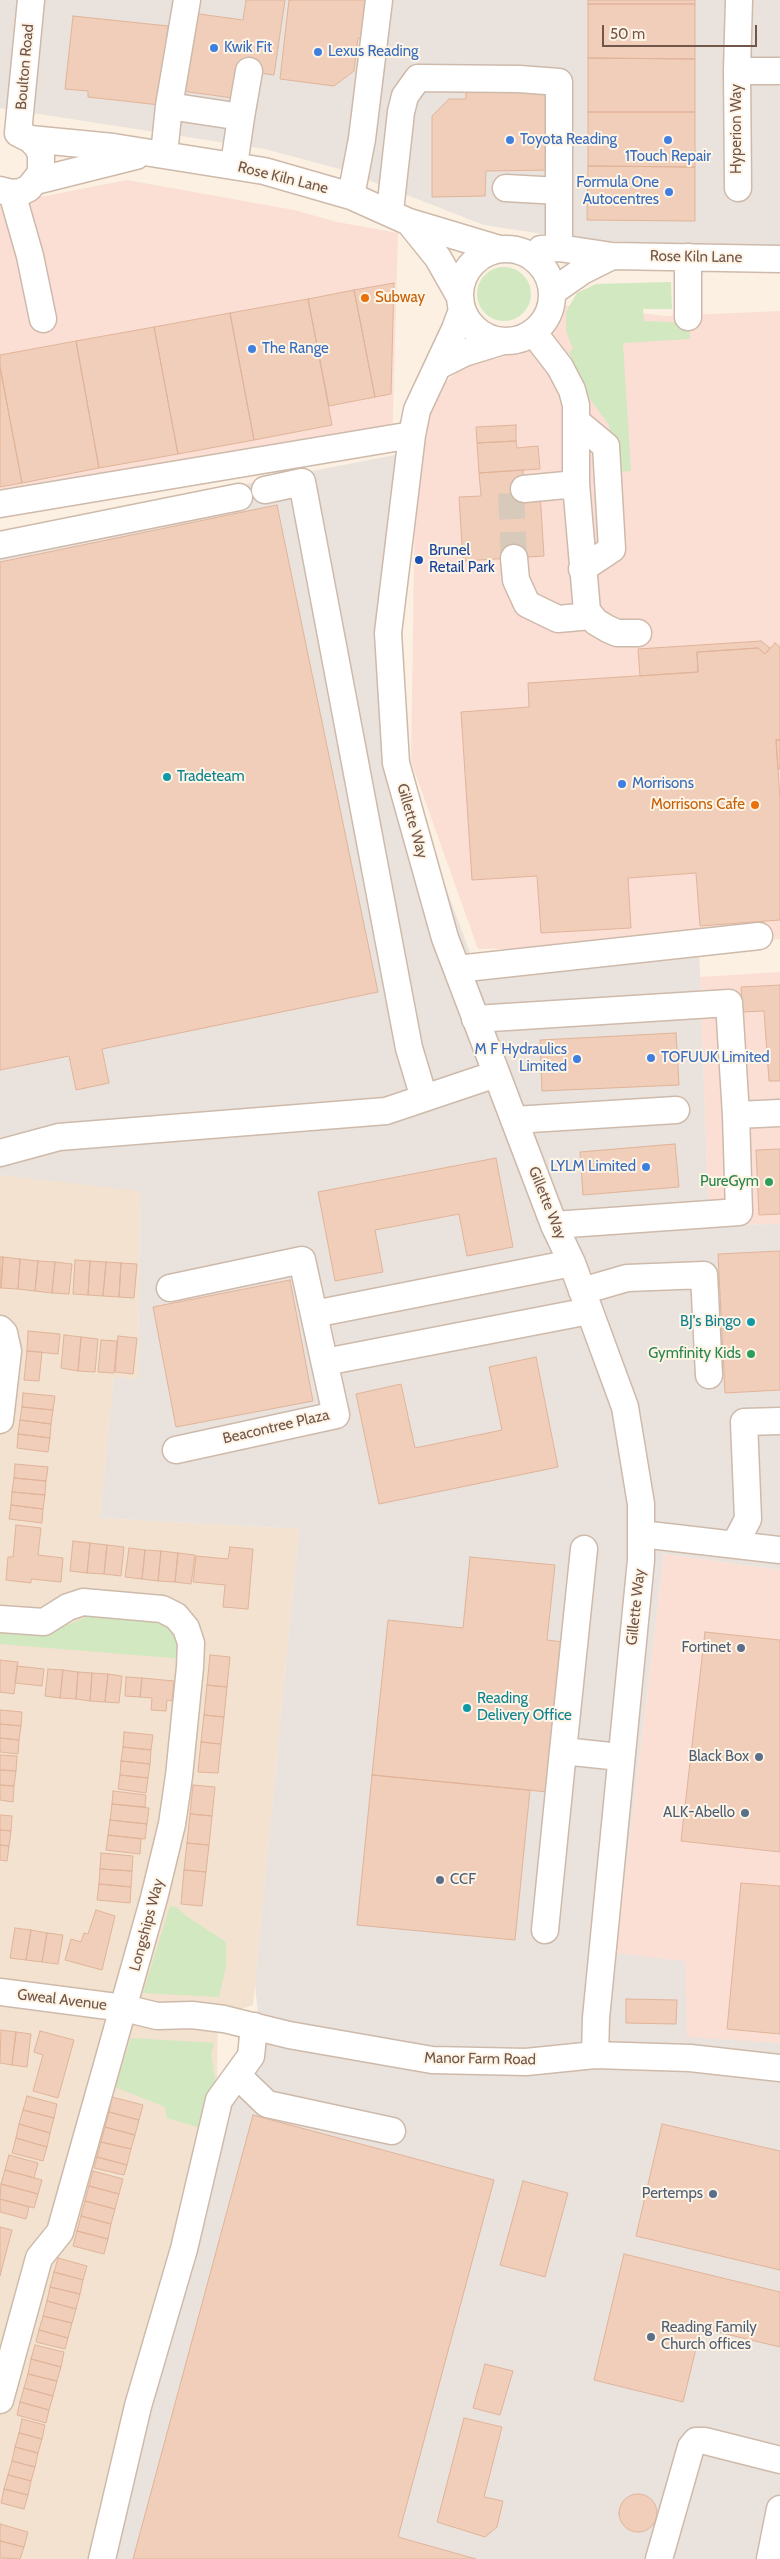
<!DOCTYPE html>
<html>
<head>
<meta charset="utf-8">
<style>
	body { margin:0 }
	#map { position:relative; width:780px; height:2559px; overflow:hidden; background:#fbf0e1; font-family:Cabin,sans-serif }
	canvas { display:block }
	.scale { position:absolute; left:602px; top:25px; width:155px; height:22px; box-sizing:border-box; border:2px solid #715649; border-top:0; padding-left:6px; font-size:15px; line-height:18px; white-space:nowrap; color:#715649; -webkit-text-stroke:4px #fef4e6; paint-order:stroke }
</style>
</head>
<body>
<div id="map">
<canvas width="780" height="2559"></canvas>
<div class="scale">50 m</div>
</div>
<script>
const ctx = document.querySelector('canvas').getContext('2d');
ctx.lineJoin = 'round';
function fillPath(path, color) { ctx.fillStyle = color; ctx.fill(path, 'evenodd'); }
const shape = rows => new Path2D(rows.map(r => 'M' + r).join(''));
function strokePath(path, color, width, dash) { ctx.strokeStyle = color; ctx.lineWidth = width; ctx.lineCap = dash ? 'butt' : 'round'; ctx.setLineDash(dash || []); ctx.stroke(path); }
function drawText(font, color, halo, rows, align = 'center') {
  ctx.font = font + ' Cabin,sans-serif'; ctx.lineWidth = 4; ctx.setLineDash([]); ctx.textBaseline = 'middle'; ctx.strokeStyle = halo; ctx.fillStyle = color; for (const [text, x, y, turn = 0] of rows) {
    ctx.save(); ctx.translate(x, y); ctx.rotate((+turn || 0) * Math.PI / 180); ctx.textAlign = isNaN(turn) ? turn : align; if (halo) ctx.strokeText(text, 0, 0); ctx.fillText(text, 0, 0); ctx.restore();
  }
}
fillPath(shape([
	[0,1175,140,1190,138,1379,114,1377,100,1518,299,1529,253,2005,218,2017,217,2077,88,2559,0,2559]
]), '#f2e2cf');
fillPath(shape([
	[127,180,294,210,337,222,398,233,392,449,0,518,0,205],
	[577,305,665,316,780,311,780,939,699,948,478,949,411,761,416,431,446,382,475,354,495,359,536,346,564,306],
	[780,972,780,1224,709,1225,700,977],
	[664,1554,780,1570,780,2413,616,1954]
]), '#fbdfd4');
fillPath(shape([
	[0,0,780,0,780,249,582,240,484,225,340,169,265,149,0,108],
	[400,454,405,779,471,955,699,948,709,1225,780,1224,780,1570,664,1554,616,1953,685,1961,687,2037,780,2043,780,2559,87,2559,201,2126,236,2069,258,2014,255,1984,299,1529,100,1518,114,1377,138,1379,140,1191,0,1175,0,532]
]), '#eae2dc');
fillPath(shape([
	'477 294a27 27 0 1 1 54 0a27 27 0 1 1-54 0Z',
	[671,282,672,309,643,309,644,321,689,323,690,339,623,343,631,471,615,472,609,425,589,398,569,352,573,349,566,331,566,312,577,293,596,284],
	[96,1613,169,1621,184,1659,0,1644,0,1627,56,1630],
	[170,1906,177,1907,186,1916,226,1942,226,1966,219,1997,143,1993],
	[131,2038,214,2043,211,2054,215,2079,201,2128,167,2118,165,2107,115,2087]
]), '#d1e8c0');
const building = shape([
	[246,0,285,0,274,75,237,70,233,98,182,91,192,13,243,20,246,0],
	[289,0,370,0,365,39,358,38,354,71,334,86,280,79,289,0],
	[588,0,695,0,695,4,588,4,588,0],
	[588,4,695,4,695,59,588,58,588,4],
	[73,16,168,26,160,105,88,97,88,91,65,89,73,16],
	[588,58,695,59,695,112,588,112,588,58],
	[466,90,555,93,554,170,486,171,485,196,432,197,432,116,449,99,466,99,466,90],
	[588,112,695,112,695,167,588,166,588,112],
	[588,166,695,167,695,221,587,220,588,166],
	[394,283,391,394,375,397,354,290,394,283],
	[354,290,375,397,329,406,308,299,354,290],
	[308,299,332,425,254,440,230,313,308,299],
	[230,313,254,440,178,454,154,327,230,313],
	[154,327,178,454,99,468,76,341,154,327],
	[76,341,99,468,22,483,0,367,0,355,76,341],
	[0,367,22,483,0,487,0,367],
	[516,425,516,441,477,443,476,427,516,425],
	[516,441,517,448,538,446,540,469,479,473,477,443,516,441],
	[523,470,524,494,540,493,544,556,463,561,459,497,481,496,479,473,523,470],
	[277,505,378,992,102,1049,109,1083,76,1090,69,1056,0,1070,0,562,277,505],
	[761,641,770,648,765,654,758,648,697,652,698,672,640,676,638,649,761,641],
	[775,643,780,647,780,740,776,740,780,799,780,920,700,926,696,873,628,878,631,928,541,933,537,876,472,880,461,712,529,707,528,683,698,672,697,652,758,648,765,654,775,643],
	[776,740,780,740,780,769,778,769,776,740],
	[780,985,780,1081,769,1081,764,1011,743,1012,741,987,780,985],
	[676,1033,679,1085,542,1091,540,1040,676,1033],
	[675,1144,679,1187,583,1195,580,1152,675,1144],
	[780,1149,780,1214,759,1215,756,1150,780,1149],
	[496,1158,513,1247,467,1256,459,1214,375,1230,383,1272,335,1281,318,1192,496,1158],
	[780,1251,780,1390,725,1393,718,1254,780,1251],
	[0,1257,3,1257,1,1288,0,1288,0,1257],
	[3,1257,20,1259,18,1289,1,1288,3,1257],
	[20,1259,38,1261,35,1291,18,1289,20,1259],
	[75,1260,90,1261,88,1295,73,1294,75,1260],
	[38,1261,55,1262,52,1293,35,1291,38,1261],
	[90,1261,106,1262,103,1296,88,1295,90,1261],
	[55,1262,72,1264,69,1294,52,1293,55,1262],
	[106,1262,121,1263,119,1297,103,1296,106,1262],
	[121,1263,137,1264,134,1298,119,1297,121,1263],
	[290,1280,313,1401,176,1427,153,1307,290,1280],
	[28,1331,60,1334,58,1354,27,1351,28,1331],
	[64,1335,81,1337,78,1371,61,1368,64,1335],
	[118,1336,137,1338,133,1374,115,1372,118,1336],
	[81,1337,98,1339,95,1372,78,1371,81,1337],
	[101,1340,117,1341,114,1373,98,1372,101,1340],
	[27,1351,42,1352,39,1381,24,1380,27,1351],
	[536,1357,558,1467,379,1504,356,1394,401,1384,415,1448,502,1430,489,1367,536,1357],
	[23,1393,55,1396,53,1410,22,1407,23,1393],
	[22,1407,53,1410,51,1424,20,1420,22,1407],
	[20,1420,51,1424,50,1438,18,1434,20,1420],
	[18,1434,50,1438,48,1452,17,1448,18,1434],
	[15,1464,48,1467,46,1481,14,1478,15,1464],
	[14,1478,46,1481,45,1495,12,1492,14,1478],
	[12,1492,45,1495,43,1509,11,1505,12,1492],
	[11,1505,43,1509,42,1523,9,1519,11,1505],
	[16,1525,41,1528,38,1555,63,1558,61,1582,31,1579,31,1583,6,1580,8,1557,13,1557,16,1525],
	[73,1541,90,1543,87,1573,70,1571,73,1541],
	[90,1543,107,1545,104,1574,87,1573,90,1543],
	[107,1545,124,1547,121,1576,104,1574,107,1545],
	[230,1547,253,1549,248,1609,223,1607,225,1585,193,1582,196,1556,228,1559,230,1547],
	[129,1548,145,1550,142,1579,125,1577,129,1548],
	[145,1550,161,1551,158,1581,142,1579,145,1550],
	[161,1551,178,1553,175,1582,158,1581,161,1551],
	[178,1553,195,1555,191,1584,175,1582,178,1553],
	[470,1557,555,1565,547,1640,563,1642,548,1792,372,1775,388,1620,463,1628,470,1557],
	[705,1632,780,1640,780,1852,681,1841,705,1632],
	[210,1655,230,1657,227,1687,207,1685,210,1655],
	[0,1660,18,1662,14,1694,0,1692,0,1660],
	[17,1666,44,1669,42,1686,15,1683,17,1666],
	[48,1669,63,1670,60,1698,45,1696,48,1669],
	[63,1670,78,1672,76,1699,60,1698,63,1670],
	[78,1672,92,1673,90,1701,76,1699,78,1672],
	[92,1673,108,1674,105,1702,90,1701,92,1673],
	[108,1674,122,1676,119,1703,105,1702,108,1674],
	[126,1677,142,1678,140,1697,125,1696,126,1677],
	[142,1678,174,1681,172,1701,167,1700,166,1711,151,1710,152,1698,140,1697,142,1678],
	[207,1685,227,1687,224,1717,204,1715,207,1685],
	[0,1710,22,1712,21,1726,0,1724,0,1710],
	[204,1715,224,1717,221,1744,201,1742,204,1715],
	[0,1724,21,1726,19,1740,0,1738,0,1724],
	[124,1732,153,1735,151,1750,123,1747,124,1732],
	[0,1738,19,1740,18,1754,0,1752,0,1738],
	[201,1742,221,1744,218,1773,198,1772,201,1742],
	[123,1747,151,1750,150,1764,121,1761,123,1747],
	[0,1755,17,1756,16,1771,0,1770,0,1755],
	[121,1761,150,1764,148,1778,120,1775,121,1761],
	[0,1770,16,1771,14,1786,0,1785,0,1770],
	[120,1775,148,1778,146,1793,118,1789,120,1775],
	[372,1775,530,1790,515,1940,357,1925,372,1775],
	[0,1785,14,1786,13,1802,0,1800,0,1785],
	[193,1785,215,1787,212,1816,190,1814,193,1785],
	[113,1791,146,1795,145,1807,112,1804,113,1791],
	[112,1804,149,1808,147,1824,110,1820,112,1804],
	[190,1814,212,1816,209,1845,187,1843,190,1814],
	[0,1815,12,1816,11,1831,0,1830,0,1815],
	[110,1820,147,1824,145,1839,108,1835,110,1820],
	[0,1830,11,1831,9,1846,0,1845,0,1830],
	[108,1835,141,1839,140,1854,106,1850,108,1835],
	[187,1843,209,1845,206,1872,184,1870,187,1843],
	[0,1845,9,1846,7,1861,0,1860,0,1845],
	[101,1853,133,1856,132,1871,100,1869,101,1853],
	[100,1869,132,1871,131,1887,99,1884,100,1869],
	[184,1870,206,1872,202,1906,181,1904,184,1870],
	[741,1883,780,1886,780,2034,727,2029,741,1883],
	[99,1884,131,1887,130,1903,97,1900,99,1884],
	[96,1910,115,1916,102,1970,65,1960,71,1939,81,1942,84,1933,88,1934,96,1910],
	[15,1928,31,1930,26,1960,10,1958,15,1928],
	[31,1930,47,1933,42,1962,26,1960,31,1930],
	[47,1933,63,1935,58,1964,42,1962,47,1933],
	[626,1999,677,2000,676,2024,626,2023,626,1999],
	[1,2030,16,2032,12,2065,0,2063,1,2030],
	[40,2031,74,2040,58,2098,33,2091,43,2055,34,2052,40,2031],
	[16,2032,31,2034,27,2067,12,2065,16,2032],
	[27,2096,57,2104,54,2118,23,2110,27,2096],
	[112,2097,143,2105,139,2120,109,2112,112,2097],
	[23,2110,54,2118,50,2133,19,2124,23,2110],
	[109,2112,139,2120,135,2135,105,2127,109,2112],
	[253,2115,494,2180,398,2537,476,2559,133,2559,253,2115],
	[19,2124,50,2133,47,2147,16,2138,19,2124],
	[662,2124,780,2151,780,2270,636,2236,662,2124],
	[105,2127,135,2135,131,2149,101,2142,105,2127],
	[16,2138,47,2147,43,2161,12,2153,16,2138],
	[101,2142,131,2149,127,2165,97,2157,101,2142],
	[9,2155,38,2163,34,2178,5,2170,9,2155],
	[97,2157,127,2165,124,2175,94,2168,97,2157],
	[5,2170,42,2180,38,2194,1,2184,5,2170],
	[93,2171,123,2179,119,2194,89,2186,93,2171],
	[523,2181,568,2193,545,2277,500,2265,523,2181],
	[1,2184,38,2194,34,2208,0,2199,1,2184],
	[89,2186,119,2194,115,2209,85,2201,89,2186],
	[0,2199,29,2207,26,2219,0,2212,0,2199],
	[85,2201,115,2209,111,2224,81,2216,85,2201],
	[81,2216,111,2224,108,2239,77,2231,81,2216],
	[0,2227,12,2230,0,2276,0,2227],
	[77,2231,108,2239,104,2254,73,2246,77,2231],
	[624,2254,780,2292,780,2347,701,2328,683,2402,594,2380,624,2254],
	[58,2258,87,2266,83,2280,54,2272,58,2258],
	[54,2272,83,2280,80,2294,50,2287,54,2272],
	[50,2287,80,2294,76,2309,47,2301,50,2287],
	[47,2301,76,2309,72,2323,43,2316,47,2301],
	[43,2316,72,2323,68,2338,39,2330,43,2316],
	[39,2330,68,2338,65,2349,36,2342,39,2330],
	[35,2345,64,2352,61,2367,31,2359,35,2345],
	[31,2359,61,2367,57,2381,28,2374,31,2359],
	[485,2364,513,2371,500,2415,473,2408,485,2364],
	[28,2374,57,2381,53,2396,24,2388,28,2374],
	[24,2388,53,2396,49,2410,20,2402,24,2388],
	[20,2402,49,2410,46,2423,17,2415,20,2402],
	[464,2418,502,2427,484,2497,503,2501,497,2527,485,2537,437,2522,464,2418],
	[22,2419,45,2425,42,2439,19,2433,22,2419],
	[19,2433,42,2439,38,2453,15,2447,19,2433],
	[15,2447,38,2453,35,2467,12,2461,15,2447],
	[12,2461,35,2467,31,2481,8,2475,12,2461],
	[8,2475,31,2481,28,2495,4,2489,8,2475],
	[4,2489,28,2495,24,2509,1,2503,4,2489],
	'619 2513a19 19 0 1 1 38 0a19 19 0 1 1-38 0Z',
	[0,2524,28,2532,24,2547,0,2541,0,2524],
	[0,2541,24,2547,20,2559,0,2558,0,2541]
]);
fillPath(building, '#f0ceb9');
strokePath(building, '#e1b49a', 1);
strokePath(shape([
	[514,558,511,492,524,489]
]), '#d8cabb', 26, [26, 13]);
const minor = shape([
	[737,71,739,0],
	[169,106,187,0],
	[241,117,249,71],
	[18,133,31,0],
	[30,139,113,147,264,171,351,196,409,222,499,249],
	[164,154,169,106,241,117,234,165],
	[36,181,136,156],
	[506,188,559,191],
	[738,188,737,71,780,71],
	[0,190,12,193,21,192,29,188,41,173,41,154,37,146,30,139,18,133],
	[12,193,30,256,43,319],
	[351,196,362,139,379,0],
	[390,211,401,112,405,96,418,78,519,79,559,82,559,248],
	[409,222,438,258,459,295],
	'460 295a46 46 0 1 1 92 0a46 46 0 1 1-92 0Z',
	[541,249,559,248,612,256,780,259],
	[688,257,688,317],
	[552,292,582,271,612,256],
	[462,310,455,329,417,410,412,435,388,633,396,763,445,938,554,1225,572,1263,625,1407,641,1504,641,1560,596,2018,595,2055],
	[533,332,560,367,572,390,576,405,576,484,587,611,596,622,608,629,617,633,638,633],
	[438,366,464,353,503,341],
	[577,422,606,446,612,549,582,569],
	[524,489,576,484],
	[265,490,302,482,409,1048,424,1098],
	[0,504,412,435],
	[0,545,239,497],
	[514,558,516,580,527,604,558,619,591,616],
	[457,969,759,936],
	[475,1019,729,1003,736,1115],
	[514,1120,676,1110],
	[0,1153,59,1137,386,1111,496,1074],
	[554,1225,739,1212,736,1115,780,1113],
	[170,1288,302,1260,336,1415,176,1450],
	[582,1291,627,1278,704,1275,709,1375],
	[314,1314,572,1263],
	[0,1329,4,1333,8,1351,0,1420],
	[325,1362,589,1311],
	[641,1534,780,1550],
	[735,1544,748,1519,744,1422,780,1421],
	[584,1549,563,1751,620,1757],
	[0,1619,44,1622,68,1607,83,1602,162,1609,176,1616,186,1628,191,1643,190,1667,179,1776,172,1824,154,1898,60,2232,39,2258,0,2400],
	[545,1930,563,1751],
	[0,1992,124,2008,157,2016,192,2015,224,2019,289,2035,432,2060,526,2062,595,2055,690,2058,780,2068],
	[237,2075,267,2104,392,2131],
	[102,2559,138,2406,184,2249,219,2100,251,2056,254,2026],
	[659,2559,691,2447,696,2441,705,2441,780,2460],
	[770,2559,780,2509]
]);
strokePath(minor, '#cebaab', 29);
strokePath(minor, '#fff', 26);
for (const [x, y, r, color] of [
	[214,48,5,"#3f7fe0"],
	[318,52,5,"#3f7fe0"],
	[510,140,5,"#3f7fe0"],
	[668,140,5,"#3f7fe0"],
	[669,192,5,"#3f7fe0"],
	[365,298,5,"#e8710a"],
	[252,349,5,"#3f7fe0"],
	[419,560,5,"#1a4fb4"],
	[167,777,5,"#0f9aa8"],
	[622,784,5,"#3f7fe0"],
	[755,805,5,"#e8710a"],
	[651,1058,5,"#3f7fe0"],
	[577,1059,5,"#3f7fe0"],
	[646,1167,5,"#3f7fe0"],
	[769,1182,5,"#2e9e5b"],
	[751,1322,5,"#0f9aa8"],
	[751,1354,5,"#2e9e5b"],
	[741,1648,5,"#5c6f8a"],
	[467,1708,5,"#0f9aa8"],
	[759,1757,5,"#5c6f8a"],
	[745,1813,5,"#5c6f8a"],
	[440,1880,5,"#5c6f8a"],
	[713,2194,5,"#5c6f8a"],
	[651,2337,5,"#5c6f8a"]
]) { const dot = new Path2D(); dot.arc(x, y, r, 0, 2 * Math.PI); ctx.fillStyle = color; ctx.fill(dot); strokePath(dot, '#fef4e6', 2); }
drawText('15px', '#366cbe', '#fef4e6', [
	["Kwik Fit",224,48],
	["Lexus Reading",328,52],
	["Toyota Reading",520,140],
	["1Touch Repair",668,157,"center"],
	["Formula One",659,183,"right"],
	["Autocentres",659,200,"right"],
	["The Range",262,349],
	["Morrisons",632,784],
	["M F Hydraulics",567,1050,"right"],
	["Limited",567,1067,"right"],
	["TOFUUK Limited",661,1058],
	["LYLM Limited",636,1167,"right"]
], 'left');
drawText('15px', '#715649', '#fef4e6', [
	["Boulton Road",25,67,-85],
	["Hyperion Way",737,129,-90],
	["Rose Kiln Lane",283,178,14],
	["Rose Kiln Lane",696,257,1],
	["Gillette Way",412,821,74],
	["Gillette Way",547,1203,68],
	["Beacontree Plaza",276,1427,-13],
	["Gillette Way",636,1607,-84],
	["Longships Way",147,1925,-75],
	["Gweal Avenue",62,2000,7],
	["Manor Farm Road",480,2059,1]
]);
drawText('15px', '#c56008', '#fef4e6', [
	["Subway",375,298],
	["Morrisons Cafe",745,805,"right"]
], 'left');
drawText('15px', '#164399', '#fef4e6', [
	["Brunel",429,551],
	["Retail Park",429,568]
], 'left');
drawText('15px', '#0d838f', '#fef4e6', [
	["Tradeteam",177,777],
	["BJ's Bingo",741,1322,"right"],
	["Reading",477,1699],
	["Delivery Office",477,1716]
], 'left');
drawText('15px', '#27864d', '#fef4e6', [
	["PureGym",759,1182],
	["Gymfinity Kids",741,1354]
], 'right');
drawText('15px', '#4e5e75', '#fef4e6', [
	["Fortinet",731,1648],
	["Black Box",749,1757],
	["ALK-Abello",735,1813],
	["CCF",450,1880,"left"],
	["Pertemps",703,2194],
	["Reading Family",661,2328,"left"],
	["Church offices",661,2345,"left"]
], 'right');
</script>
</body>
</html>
